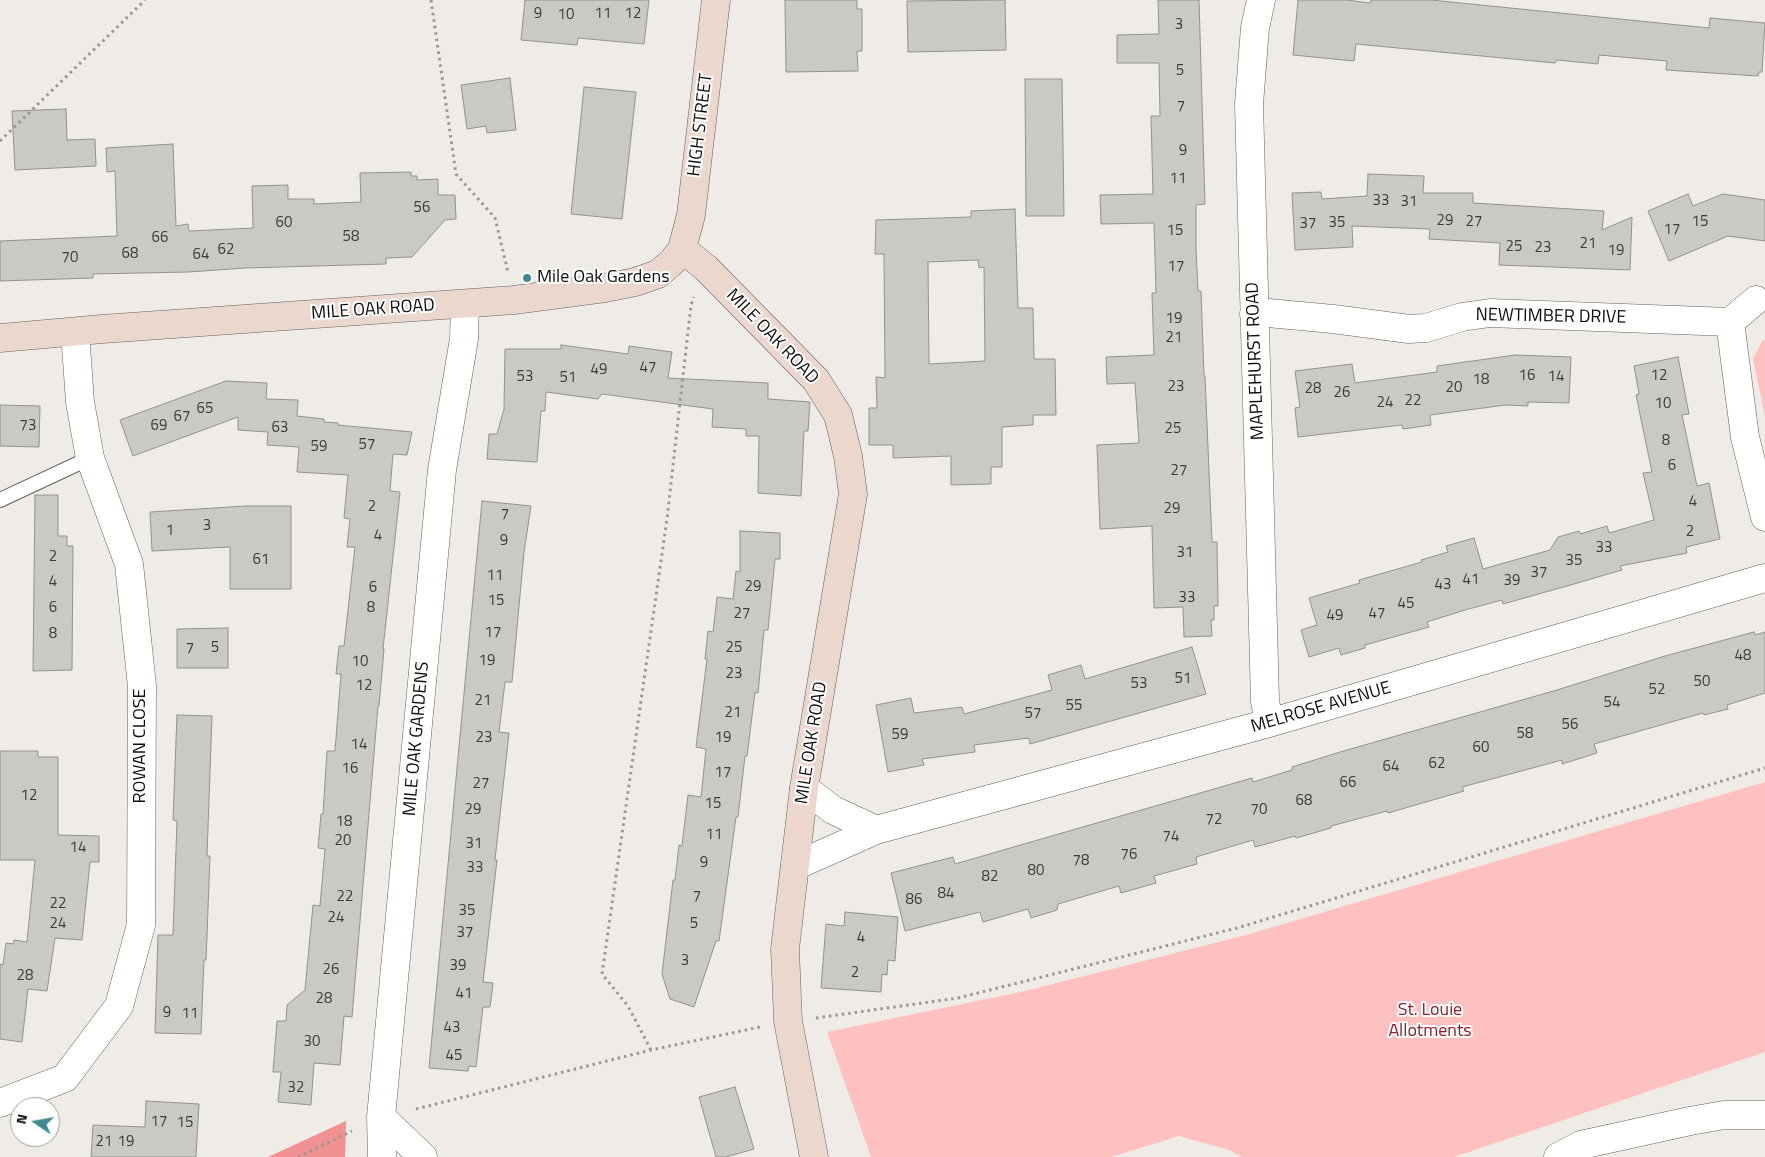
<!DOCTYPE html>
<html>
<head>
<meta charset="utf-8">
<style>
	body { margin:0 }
	#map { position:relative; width:1765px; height:1157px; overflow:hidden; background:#efebe6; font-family:"Titillium Web",sans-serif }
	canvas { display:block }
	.north { position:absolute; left:10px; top:1097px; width:50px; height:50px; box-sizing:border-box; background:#fff; border:1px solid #9e9e9d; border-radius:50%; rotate:282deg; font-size:14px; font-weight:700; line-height:20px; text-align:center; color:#0d0c0b }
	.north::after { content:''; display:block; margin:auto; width:18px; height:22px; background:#41888f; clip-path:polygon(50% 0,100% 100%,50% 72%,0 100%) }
</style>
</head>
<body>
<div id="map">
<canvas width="1765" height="1157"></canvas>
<div class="north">N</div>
</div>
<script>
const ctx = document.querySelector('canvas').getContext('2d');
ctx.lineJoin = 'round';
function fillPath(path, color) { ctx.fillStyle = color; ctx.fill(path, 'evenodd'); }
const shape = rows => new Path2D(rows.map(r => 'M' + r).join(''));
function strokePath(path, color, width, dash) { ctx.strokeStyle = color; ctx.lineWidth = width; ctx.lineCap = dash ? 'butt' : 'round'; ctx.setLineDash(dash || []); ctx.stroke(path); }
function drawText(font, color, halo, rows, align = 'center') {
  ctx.font = font + ' "Titillium Web",sans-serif'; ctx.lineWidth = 4; ctx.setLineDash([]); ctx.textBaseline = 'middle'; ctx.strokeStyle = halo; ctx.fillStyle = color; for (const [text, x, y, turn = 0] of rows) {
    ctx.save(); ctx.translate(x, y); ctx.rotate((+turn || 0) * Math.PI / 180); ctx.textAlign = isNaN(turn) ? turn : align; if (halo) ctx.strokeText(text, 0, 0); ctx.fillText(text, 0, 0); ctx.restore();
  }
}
fillPath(shape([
	[1765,340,1765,416,1753,359,1762,341],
	[1765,782,1765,1052,1454,1157,1242,1157,1229,1150,1179,1136,1111,1157,871,1157,827,1032,1025,991,1246,935]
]), '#ffc1bf');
fillPath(shape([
	[346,1121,345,1157,268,1157]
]), '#f19192');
const building = shape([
	[525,0,649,0,644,44,578,38,577,45,521,40,525,0],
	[785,0,857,0,857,9,862,9,862,51,857,51,858,71,786,72,785,0],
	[1005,0,1006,50,908,52,907,1,1005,0],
	[1158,0,1199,0,1205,204,1196,205,1196,248,1198,291,1201,291,1204,376,1205,376,1212,542,1217,542,1218,606,1214,606,1214,620,1211,620,1212,636,1184,637,1183,607,1154,608,1152,526,1100,529,1097,445,1139,443,1135,383,1107,384,1106,357,1154,355,1152,293,1156,293,1154,223,1101,224,1100,195,1153,194,1151,116,1160,116,1159,63,1117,63,1117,35,1159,34,1158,0],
	[1298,0,1347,0,1370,3,1371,0,1431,0,1709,28,1710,18,1765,23,1762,72,1759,72,1758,76,1666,70,1667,61,1599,55,1598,64,1557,60,1555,63,1356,44,1354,61,1293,55,1298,0],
	[510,78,516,130,487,133,486,126,467,129,461,85,510,78],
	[1025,79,1062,79,1064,216,1026,216,1025,79],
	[584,87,636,92,622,219,571,214,584,87],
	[66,109,67,140,95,139,96,166,15,170,12,111,66,109],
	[173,144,176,226,188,224,189,231,253,228,252,186,288,185,288,199,314,199,314,204,361,202,360,173,411,172,411,176,417,176,417,180,438,179,438,195,455,195,456,219,445,220,412,257,386,258,386,264,246,268,188,272,93,274,93,278,0,281,0,241,117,236,115,171,107,172,106,148,173,144],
	[1368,174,1424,176,1423,193,1473,193,1473,203,1604,211,1602,230,1632,217,1630,270,1499,265,1500,243,1429,239,1430,229,1352,226,1353,247,1295,250,1292,193,1321,192,1322,199,1367,196,1368,174],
	[1688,194,1693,206,1723,194,1765,200,1765,241,1728,236,1669,261,1648,211,1688,194],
	[1015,209,1018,308,1033,308,1034,359,1055,359,1056,415,1033,415,1033,425,1002,427,1002,467,991,467,991,484,951,485,951,456,893,458,893,445,869,445,869,408,877,408,876,377,885,378,884,254,875,254,876,220,971,217,971,211,1015,209],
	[978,260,979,268,984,267,985,361,929,364,928,262,978,260],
	[561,345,628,354,629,346,672,352,668,378,768,383,768,399,810,402,808,431,804,431,801,496,758,493,759,436,746,436,746,429,712,427,713,409,602,394,598,399,546,392,545,411,541,411,537,462,487,459,489,434,497,434,504,409,505,349,561,349,561,345],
	[1515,355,1571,357,1569,403,1528,402,1528,406,1506,405,1430,415,1431,425,1403,429,1402,425,1298,437,1295,408,1300,407,1295,371,1352,364,1355,383,1437,372,1437,366,1515,355],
	[1678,357,1689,414,1682,415,1697,486,1709,483,1720,539,1686,547,1687,553,1620,566,1622,570,1567,586,1503,604,1502,600,1465,610,1427,622,1429,627,1365,645,1365,648,1341,655,1339,648,1309,657,1301,630,1317,625,1309,598,1360,583,1359,580,1422,562,1421,560,1448,552,1446,546,1474,538,1483,569,1550,550,1558,537,1579,531,1580,534,1607,526,1609,533,1654,520,1643,473,1652,472,1636,395,1639,394,1634,366,1678,357],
	[226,381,267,383,266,399,298,400,297,416,324,419,324,422,338,423,338,425,412,432,407,455,393,454,390,491,400,492,383,649,384,649,379,706,378,706,352,1017,344,1016,340,1065,314,1063,311,1105,278,1102,281,1072,273,1072,277,1021,286,1021,287,1005,305,990,313,905,320,906,325,849,318,848,321,814,323,814,327,751,335,751,341,674,336,674,339,646,344,646,355,547,347,547,350,519,344,518,348,475,297,472,299,447,267,445,268,432,238,430,238,417,133,456,120,420,226,381],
	[0,405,40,406,39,447,0,446,0,405],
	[35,495,58,495,58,536,67,536,67,546,73,546,72,670,33,671,35,495],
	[482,501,531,506,524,552,512,682,505,682,499,732,509,733,495,860,497,860,483,982,493,983,490,1007,483,1007,476,1067,469,1066,468,1071,429,1068,482,501],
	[246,506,291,506,291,589,230,589,230,547,152,551,150,512,246,506],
	[740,531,780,533,780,559,775,559,768,630,764,630,758,693,755,692,747,756,745,756,738,817,736,817,719,941,716,941,694,1007,670,999,662,974,673,880,675,880,679,845,682,846,688,795,701,797,706,749,696,747,707,659,705,659,708,631,713,632,717,597,733,599,736,571,740,572,740,531],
	[228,628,228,668,177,668,177,629,228,628],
	[1754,632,1755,635,1765,632,1765,693,1727,705,1728,709,1704,715,1703,713,1594,744,1597,753,1562,764,1562,760,1462,787,1464,791,1388,813,1387,811,1331,826,1331,828,1296,838,1295,836,1255,847,1253,840,1196,857,1197,864,1154,876,1156,883,1121,893,1119,886,1058,904,1057,910,1031,918,1028,909,983,922,980,912,905,931,891,873,953,857,955,864,1252,778,1253,782,1292,770,1292,767,1340,752,1557,690,1665,656,1754,632],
	[1192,647,1206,694,1030,744,1029,738,974,745,975,752,922,759,924,765,888,772,876,705,911,698,914,713,962,707,964,714,1052,690,1048,675,1081,665,1085,679,1192,647],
	[177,715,212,716,207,856,210,856,207,936,206,960,204,960,201,1034,155,1033,158,935,173,935,177,821,173,820,177,715],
	[0,751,38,751,38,757,58,757,58,835,99,836,99,862,90,862,82,940,55,938,47,991,28,989,22,1042,0,1039,0,964,3,965,6,943,13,944,14,940,27,942,35,860,0,860,0,751],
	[845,912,898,917,895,961,888,960,887,975,882,974,881,992,821,988,826,924,844,926,845,912],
	[735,1087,754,1149,726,1157,716,1157,699,1097,735,1087],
	[146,1101,199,1104,196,1157,91,1157,93,1125,145,1127,146,1101]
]);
fillPath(building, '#cac9c3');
strokePath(building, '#92928c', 1);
const lane = shape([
	[0,500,90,458]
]);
const street = shape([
	[1261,0,1255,28,1249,104,1265,701,1269,723],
	[1254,314,1268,313,1333,319,1409,329,1426,328,1462,317,1490,313,1730,322,1745,437,1765,517],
	[1730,322,1756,300],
	[804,788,833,810,876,830],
	[795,866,876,830,1269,723,1765,578],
	[0,1103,65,1078,119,1006,141,925,142,686,129,564,90,458,80,402,75,332],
	[381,1117,423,1157],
	[382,1157,381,1117,442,470,464,339,465,304],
	[1558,1157,1581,1145,1690,1121,1724,1115,1765,1115]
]);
const secondary = shape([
	[682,249,706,268,816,380,838,415,848,456,853,494,804,788,785,949,788,1021,814,1157],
	[0,338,102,329,514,300,605,288,635,282,658,274,672,262,682,249,691,215,716,0]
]);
strokePath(lane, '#64615d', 16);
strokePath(street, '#64615d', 29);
strokePath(secondary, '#64615d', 29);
strokePath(shape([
	[431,0,456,174,495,218,508,272],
	[0,141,145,0],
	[816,1018,958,998,1237,928,1765,768],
	[651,1050,628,1006,602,974,667,519,691,305,694,297],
	[416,1109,651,1050,760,1027],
	[298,1157,352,1131]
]), '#9a9794', 3, [2.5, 4]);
strokePath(lane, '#fff', 14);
strokePath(street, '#fff', 28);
strokePath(secondary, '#ebd7ce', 28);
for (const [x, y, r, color] of [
	[527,278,5,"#41888f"]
]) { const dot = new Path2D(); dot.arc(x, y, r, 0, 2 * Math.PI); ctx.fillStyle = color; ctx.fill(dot); strokePath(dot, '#fff', 2); }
drawText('15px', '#3c3b39', null, [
	["9",538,14],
	["11",603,14],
	["12",633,14],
	["10",566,15],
	["3",1179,25],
	["5",1180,71],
	["7",1181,107],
	["9",1183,151],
	["11",1178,179],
	["33",1381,201],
	["31",1409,202],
	["56",422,208],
	["29",1445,221],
	["27",1474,222],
	["15",1700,222],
	["60",284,223],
	["35",1337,223],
	["37",1308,224],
	["17",1672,230],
	["15",1175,231],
	["58",351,237],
	["66",160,238],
	["21",1588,244],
	["25",1514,247],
	["23",1543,248],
	["62",226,250],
	["19",1616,251],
	["68",130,254],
	["64",201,255],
	["70",70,258],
	["17",1176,267],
	["19",1174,319],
	["21",1174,338],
	["47",648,368],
	["49",599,370],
	["16",1527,376],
	["12",1659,376],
	["53",525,377],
	["14",1556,377],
	["51",568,378],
	["18",1481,380],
	["23",1176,387],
	["20",1454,388],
	["28",1313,389],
	["26",1342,393],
	["22",1413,401],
	["24",1385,403],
	["10",1663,404],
	["65",205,409],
	["67",182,417],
	["73",28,426],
	["69",159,426],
	["63",280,428],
	["25",1173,429],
	["8",1666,441],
	["57",367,445],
	["59",319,447],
	["6",1672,466],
	["27",1179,471],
	["4",1693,502],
	["2",372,507],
	["29",1172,509],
	["7",505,515],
	["3",207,526],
	["1",170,531],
	["2",1690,532],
	["4",378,536],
	["9",504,541],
	["33",1604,548],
	["31",1185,553],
	["2",53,557],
	["61",261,560],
	["35",1574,561],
	["37",1539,573],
	["11",495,576],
	["41",1471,580],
	["39",1512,581],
	["4",53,582],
	["43",1443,585],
	["29",753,587],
	["6",373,588],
	["33",1187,598],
	["15",496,601],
	["45",1406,604],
	["6",53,608],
	["8",371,608],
	["27",742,614],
	["47",1377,614],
	["49",1335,616],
	["17",493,633],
	["8",53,634],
	["5",215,648],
	["25",734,648],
	["7",190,649],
	["48",1743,656],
	["19",487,661],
	["10",360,662],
	["23",734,674],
	["51",1183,679],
	["50",1702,682],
	["53",1139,684],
	["12",364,686],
	["52",1657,690],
	["21",483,701],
	["54",1612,703],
	["55",1074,706],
	["21",733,713],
	["57",1033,714],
	["56",1570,725],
	["58",1525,734],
	["59",900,735],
	["23",484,738],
	["19",723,738],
	["14",359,745],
	["60",1481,748],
	["62",1437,764],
	["64",1391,767],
	["16",350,769],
	["17",723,773],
	["66",1348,783],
	["27",481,784],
	["12",29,796],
	["68",1304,801],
	["15",713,804],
	["29",473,810],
	["70",1259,810],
	["72",1214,820],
	["18",344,822],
	["11",714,835],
	["74",1171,837],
	["20",343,841],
	["31",474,844],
	["14",78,848],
	["76",1129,855],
	["78",1081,861],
	["9",704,863],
	["33",475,868],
	["80",1036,871],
	["82",990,877],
	["84",946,894],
	["22",345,897],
	["7",697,897],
	["86",914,900],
	["22",58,904],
	["35",467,911],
	["24",336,918],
	["24",58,924],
	["5",694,924],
	["37",465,933],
	["4",861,938],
	["3",685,961],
	["39",458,966],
	["26",331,970],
	["2",855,973],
	["28",25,976],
	["41",464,994],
	["28",324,999],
	["9",167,1013],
	["11",190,1014],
	["43",452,1028],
	["30",312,1042],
	["45",454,1056],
	["32",296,1088],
	["17",159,1122],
	["15",185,1123],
	["21",104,1142],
	["19",126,1142]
]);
drawText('18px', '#0d0c0b', '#fff', [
	["HIGH STREET",701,125,-83],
	["MILE OAK ROAD",373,310,-4],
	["NEWTIMBER DRIVE",1551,317,1],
	["MILE OAK ROAD",772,337,46],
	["MAPLEHURST ROAD",1256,361,-92],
	["MELROSE AVENUE",1321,708,-16],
	["MILE OAK GARDENS",417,739,-85],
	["MILE OAK ROAD",812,743,-81],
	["ROWAN CLOSE",141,746,-90]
]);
drawText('18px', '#0d0c0b', '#fff', [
	["Mile Oak Gardens",537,278]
], 'left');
drawText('18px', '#8d1d2b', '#fff', [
	["St. Louie",1430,1011],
	["Allotments",1430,1032]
]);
</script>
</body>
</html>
